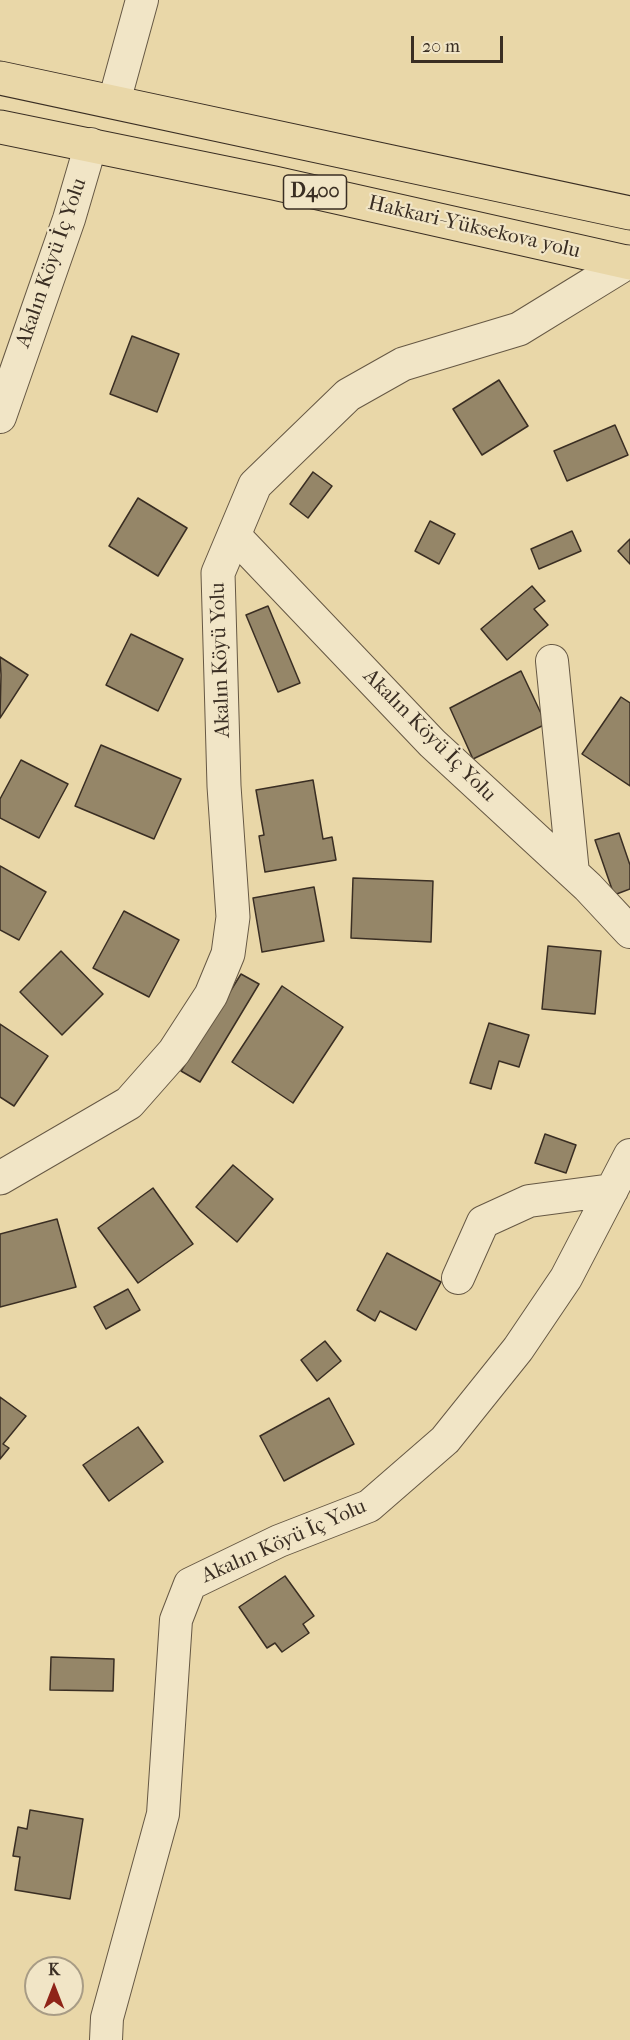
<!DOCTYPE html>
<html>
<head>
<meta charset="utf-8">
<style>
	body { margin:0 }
	#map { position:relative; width:630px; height:2040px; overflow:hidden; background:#e9d7a8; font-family:"IM FELL French Canon",serif }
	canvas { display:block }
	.north { position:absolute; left:24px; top:1956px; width:60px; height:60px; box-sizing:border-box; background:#f1e5c6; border:2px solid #a89c85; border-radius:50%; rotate:0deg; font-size:16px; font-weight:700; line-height:24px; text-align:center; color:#3a2e23 }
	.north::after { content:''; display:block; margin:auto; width:21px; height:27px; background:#8f2418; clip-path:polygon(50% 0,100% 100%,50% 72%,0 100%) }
	.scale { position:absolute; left:411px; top:36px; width:92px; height:27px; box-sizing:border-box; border:3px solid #3a2e23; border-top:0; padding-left:8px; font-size:18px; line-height:21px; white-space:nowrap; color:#3a2e23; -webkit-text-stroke:4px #f1e5c6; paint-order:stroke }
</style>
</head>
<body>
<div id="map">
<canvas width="630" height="2040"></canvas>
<div class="north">K</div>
<div class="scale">20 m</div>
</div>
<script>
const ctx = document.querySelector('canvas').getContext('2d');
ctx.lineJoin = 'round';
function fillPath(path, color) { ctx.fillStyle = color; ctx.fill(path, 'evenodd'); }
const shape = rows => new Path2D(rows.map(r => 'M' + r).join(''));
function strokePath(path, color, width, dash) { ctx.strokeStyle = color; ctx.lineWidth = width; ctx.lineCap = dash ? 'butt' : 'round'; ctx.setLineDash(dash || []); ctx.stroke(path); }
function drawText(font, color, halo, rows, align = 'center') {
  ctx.font = font + ' "IM FELL French Canon",serif'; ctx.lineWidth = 4.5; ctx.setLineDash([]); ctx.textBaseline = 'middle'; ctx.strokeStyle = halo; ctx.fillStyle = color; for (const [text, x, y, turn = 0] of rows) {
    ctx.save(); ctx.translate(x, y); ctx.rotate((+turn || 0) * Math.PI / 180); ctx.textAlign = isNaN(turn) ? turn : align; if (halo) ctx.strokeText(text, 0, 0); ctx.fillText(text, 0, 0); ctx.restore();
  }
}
const building = shape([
	[132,336,179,354,157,412,110,394,132,336],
	[499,380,528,426,482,455,453,409,499,380],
	[615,425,628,455,567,481,554,451,615,425],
	[313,472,332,486,308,518,290,504,313,472],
	[138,498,187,528,158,576,109,546,138,498],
	[430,521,455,534,439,564,415,551,430,521],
	[572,531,581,551,539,569,531,549,572,531],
	[630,539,630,564,618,551,630,539],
	[532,586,545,601,534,609,548,625,507,660,481,629,532,586],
	[268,606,300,683,278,692,246,615,268,606],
	[131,634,183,659,158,711,106,685,131,634],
	[0,657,28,675,0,718,1,675,0,657],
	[521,671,546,724,473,759,450,708,521,671],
	[621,697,630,703,630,786,582,754,621,697],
	[101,745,181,779,154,839,75,806,101,745],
	[21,760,68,784,39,838,0,818,0,799,21,760],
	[313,780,323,839,332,837,336,860,265,872,259,836,264,835,256,790,313,780],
	[619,833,630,865,630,889,614,895,595,840,619,833],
	[0,866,46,892,19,940,0,930,0,866],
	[353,878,433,881,431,942,351,938,353,878],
	[314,887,324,941,262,952,253,898,314,887],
	[124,911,179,940,149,997,93,968,124,911],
	[548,946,601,951,595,1014,542,1009,548,946],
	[61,951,103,994,62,1035,20,992,61,951],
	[241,974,259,984,200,1082,181,1071,241,974],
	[282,986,343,1027,293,1103,232,1062,282,986],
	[489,1023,529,1035,519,1067,499,1061,491,1089,470,1083,489,1023],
	[0,1024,48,1056,14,1106,0,1097,0,1024],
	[545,1134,576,1145,566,1173,535,1163,545,1134],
	[233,1165,273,1199,237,1242,196,1207,233,1165],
	[153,1188,193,1244,138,1283,98,1228,153,1188],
	[57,1219,76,1287,0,1307,0,1234,57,1219],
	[387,1253,441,1282,416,1330,380,1311,375,1321,357,1310,387,1253],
	[128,1289,140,1310,106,1329,94,1307,128,1289],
	[325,1341,341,1361,317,1381,301,1360,325,1341],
	[0,1397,26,1416,3,1444,9,1448,0,1459,0,1397],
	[329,1398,354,1444,284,1481,260,1436,329,1398],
	[138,1427,163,1462,109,1501,83,1465,138,1427],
	[285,1576,314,1616,303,1624,309,1633,282,1652,275,1643,267,1648,239,1607,285,1576],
	[51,1657,114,1659,113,1691,50,1690,51,1657],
	[30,1810,83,1819,70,1899,15,1890,20,1857,13,1856,18,1827,27,1829,30,1810]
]);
fillPath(building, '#958668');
strokePath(building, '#3a2e23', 1.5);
const minor = shape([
	[114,102,142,0],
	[0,417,69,219,91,144],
	[234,535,432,743,588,887,630,932],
	[552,661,573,873],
	[458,1278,483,1222,529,1201,612,1190],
	[106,2040,107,2018,163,1814,176,1620,190,1584,279,1541,369,1506,445,1440,518,1349,566,1278,630,1155]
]);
const tertiary = shape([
	[0,1178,129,1103,174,1052,211,995,228,954,233,917,224,786,218,573,255,485,348,395,403,364,519,329,628,262]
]);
const trunk = shape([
	[0,78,630,213],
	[0,127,274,183,630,263]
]);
strokePath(minor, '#665844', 34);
strokePath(tertiary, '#665844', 35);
strokePath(trunk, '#3a2e23', 35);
strokePath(minor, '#f1e5c6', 32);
strokePath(tertiary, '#f1e5c6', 33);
strokePath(trunk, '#e9d7a8', 33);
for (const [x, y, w] of [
	[315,192,63]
]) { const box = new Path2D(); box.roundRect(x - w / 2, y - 17, w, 34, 4.5); ctx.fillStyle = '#f1e5c6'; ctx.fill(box); strokePath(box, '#3a2e23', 1.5); }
drawText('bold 20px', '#3a2e23', null, [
	["D400",315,192]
]);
drawText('21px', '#3a2e23', '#f1e5c6', [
	["Hakkari-Yüksekova yolu",474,228,13],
	["Akalın Köyü İç Yolu",52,263,-71],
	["Akalın Köyü Yolu",221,660,-92],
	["Akalın Köyü İç Yolu",429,736,45],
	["Akalın Köyü İç Yolu",284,1542,-24]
]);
</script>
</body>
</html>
